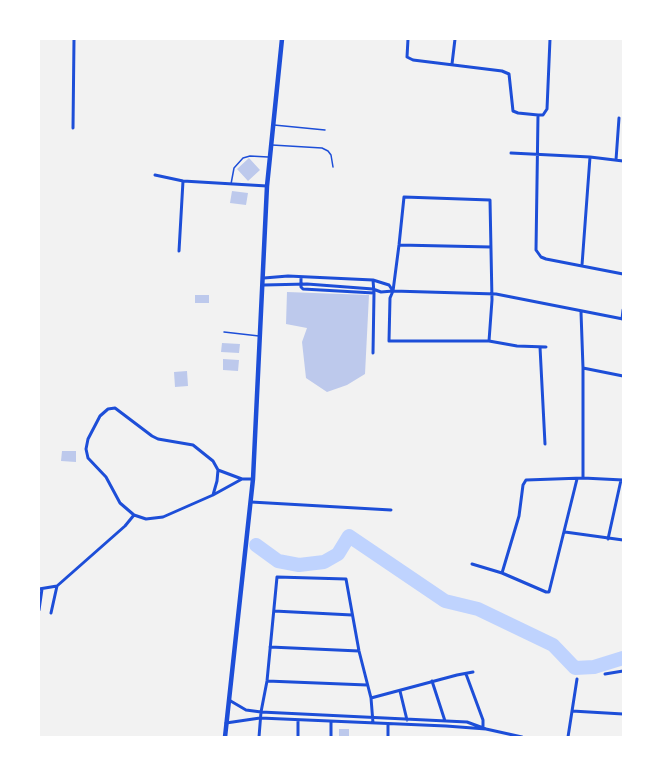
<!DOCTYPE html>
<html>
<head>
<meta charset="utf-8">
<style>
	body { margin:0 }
	#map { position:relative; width:662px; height:776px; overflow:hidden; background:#f2f2f2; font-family:Commissioner,sans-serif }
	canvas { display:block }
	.frame { position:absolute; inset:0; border:40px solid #fff; pointer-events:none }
</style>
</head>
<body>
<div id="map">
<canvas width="662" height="776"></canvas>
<div class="frame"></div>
</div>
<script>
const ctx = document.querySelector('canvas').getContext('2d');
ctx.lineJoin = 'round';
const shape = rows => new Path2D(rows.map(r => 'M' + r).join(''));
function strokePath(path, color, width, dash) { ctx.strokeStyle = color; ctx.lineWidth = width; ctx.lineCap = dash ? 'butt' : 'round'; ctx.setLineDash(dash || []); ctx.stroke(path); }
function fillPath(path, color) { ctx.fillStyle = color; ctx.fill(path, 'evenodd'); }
strokePath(shape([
	[256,545,278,561,299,565,324,562,338,554,349,536,445,601,478,609,553,645,575,668,594,667,623,658]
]), '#bfd3fe', 14);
fillPath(shape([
	[249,158,260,170,248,181,237,169],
	[232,191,248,193,246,205,230,203],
	[287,292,369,295,365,374,347,385,327,392,306,378,302,342,307,328,286,324],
	[195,295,209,295,209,303,195,303],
	[222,343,240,344,239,353,221,352],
	[223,359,239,360,238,371,223,370],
	[187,371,188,386,175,387,174,372],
	[62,451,76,451,76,462,61,461],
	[339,729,349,729,349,737,339,737]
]), '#bdc9ec');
strokePath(shape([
	[274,125,325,130],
	[272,145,322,148,328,151,331,155,333,167],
	[231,184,234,168,243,158,250,156,268,157],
	[224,332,259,336]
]), '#1d4ed8', 1.5);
strokePath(shape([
	[408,39,407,57,413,60,502,71,509,74,513,111,518,113,538,115],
	[550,39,547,109,543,115,538,115,536,250,541,257,546,259,623,274],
	[452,64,455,39],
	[73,128,74,39],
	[511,153,590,157,623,161],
	[616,160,619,118],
	[155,175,183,181,267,186],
	[399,245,491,247],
	[179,251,183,181],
	[582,265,590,157],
	[301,277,301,287,303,289,374,293],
	[264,278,288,276,373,280,389,285,393,291],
	[373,280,374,293,373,353],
	[264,285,307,284,373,289,381,292,393,291,496,294,623,319],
	[581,312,583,368,583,478],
	[622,319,623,310],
	[489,341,492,300,490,200,404,197,399,245,393,291,390,298,389,341,489,341,517,346,546,347],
	[540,347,545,444],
	[583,368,623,376],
	[218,470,217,481,213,495,163,517,146,519,134,515,120,503,106,477,88,458,86,449,88,439,100,416,108,409,115,408,152,436,158,439,193,445,213,461,218,470,242,479,253,479],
	[213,495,242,479],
	[251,502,391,510],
	[565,532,623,540],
	[608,539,621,480],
	[472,564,502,573,546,592,549,592,577,479],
	[502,573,519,516,523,485,526,480,583,478,623,480],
	[39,589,57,586,125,526,134,515],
	[39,610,42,589],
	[274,611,352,615],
	[51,613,57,586],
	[270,647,359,651],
	[466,674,483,720,483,727],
	[605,674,623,671],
	[267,681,367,685],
	[432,681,445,721],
	[400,691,407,720],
	[371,698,457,675,473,672],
	[229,700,246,710,261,712,467,722,486,729],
	[572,711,623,714],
	[226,723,260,718,446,726,486,729,522,737],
	[259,737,261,712,267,681,277,577,346,579,359,651,371,698,373,723],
	[298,737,298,720],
	[331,737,331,722],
	[388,737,388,724],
	[568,737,577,679]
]), '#1d4ed8', 3);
strokePath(shape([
	[225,737,253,479,267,186,282,39]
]), '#1d4ed8', 4.5);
</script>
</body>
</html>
